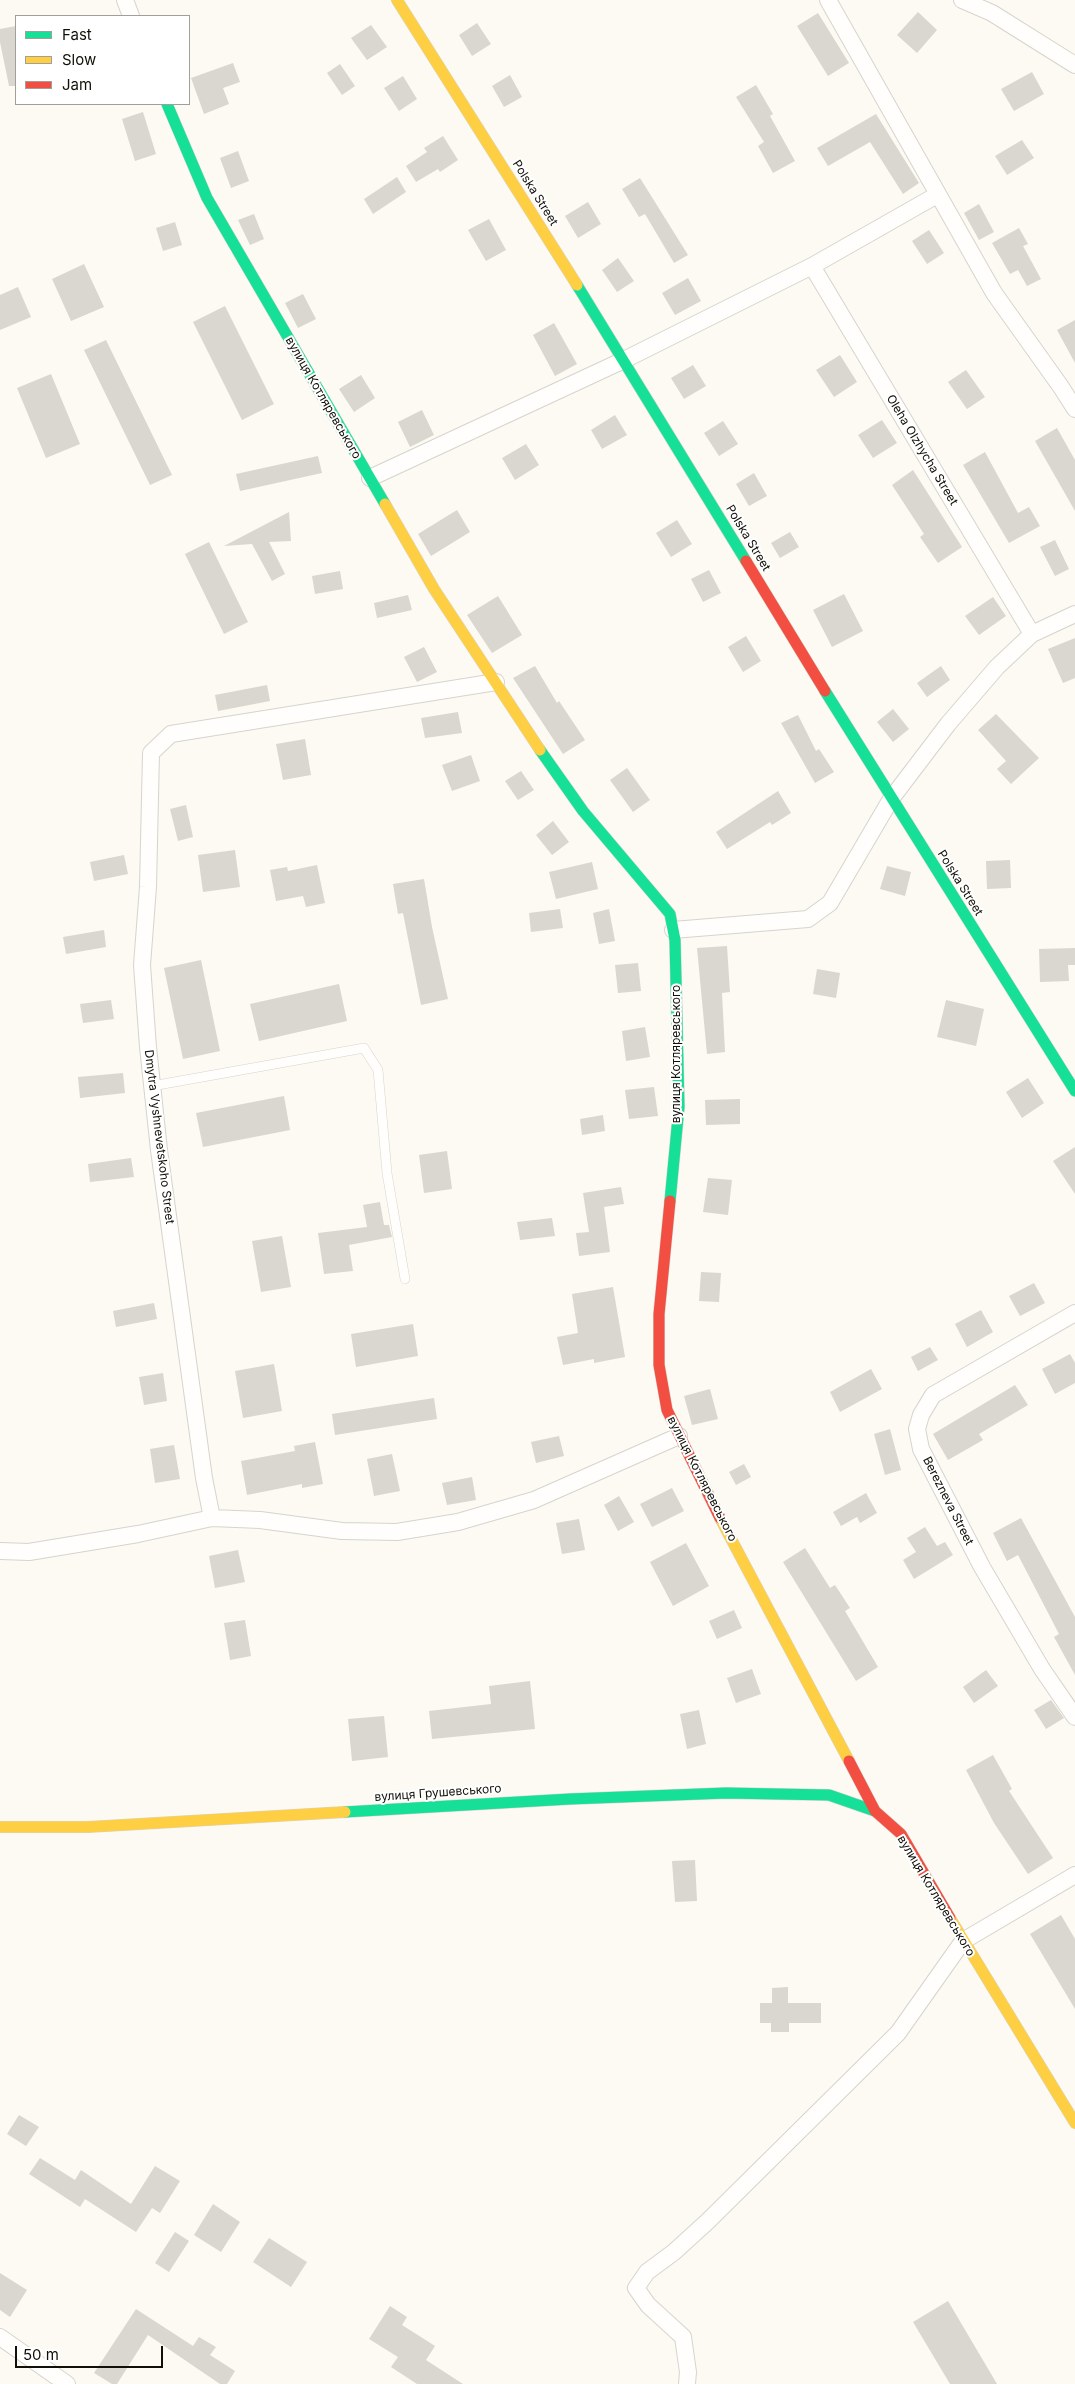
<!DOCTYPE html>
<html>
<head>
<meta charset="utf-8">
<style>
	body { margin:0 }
	#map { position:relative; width:1075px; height:2384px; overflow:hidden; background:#fcfaf2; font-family:Inter,sans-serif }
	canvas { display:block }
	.legend { position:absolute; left:15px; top:15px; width:175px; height:90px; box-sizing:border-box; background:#fff; border:1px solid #a09f9c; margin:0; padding:6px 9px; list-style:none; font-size:15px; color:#111008 }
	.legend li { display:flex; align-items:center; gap:10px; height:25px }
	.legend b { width:25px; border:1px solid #a09f9c }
	.scale { position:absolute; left:15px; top:2346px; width:148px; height:22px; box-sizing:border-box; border:2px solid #111008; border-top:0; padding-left:6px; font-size:15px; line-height:18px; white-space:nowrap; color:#111008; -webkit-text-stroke:4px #fff; paint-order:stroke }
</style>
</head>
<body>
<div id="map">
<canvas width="1075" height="2384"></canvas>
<ul class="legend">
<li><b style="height:6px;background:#16e098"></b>Fast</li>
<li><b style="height:6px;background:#ffcf43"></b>Slow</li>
<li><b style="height:6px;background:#f24e42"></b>Jam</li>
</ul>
<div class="scale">50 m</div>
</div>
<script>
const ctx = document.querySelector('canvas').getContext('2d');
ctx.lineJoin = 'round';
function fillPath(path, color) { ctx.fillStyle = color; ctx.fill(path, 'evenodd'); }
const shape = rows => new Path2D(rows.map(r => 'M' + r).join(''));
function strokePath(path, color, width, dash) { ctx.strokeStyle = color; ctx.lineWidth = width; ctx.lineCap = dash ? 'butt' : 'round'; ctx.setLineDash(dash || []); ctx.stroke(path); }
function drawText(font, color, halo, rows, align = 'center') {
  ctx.font = font + ' Inter,sans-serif'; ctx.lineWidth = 4; ctx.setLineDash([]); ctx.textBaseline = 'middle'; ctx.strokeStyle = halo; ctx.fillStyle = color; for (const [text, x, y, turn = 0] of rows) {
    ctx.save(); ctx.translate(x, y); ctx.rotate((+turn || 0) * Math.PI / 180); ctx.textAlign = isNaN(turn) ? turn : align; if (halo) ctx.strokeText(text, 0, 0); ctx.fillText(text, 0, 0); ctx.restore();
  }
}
fillPath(shape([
	[918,12,937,30,917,53,897,35],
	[818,13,849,63,828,76,797,26],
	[477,23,491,44,472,56,459,35],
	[371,25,387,47,367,60,351,38],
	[16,26,16,86,9,86,0,42,0,29],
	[233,63,240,82,223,88,229,104,204,114,191,78],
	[340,64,355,86,342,95,327,73],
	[1032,72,1044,94,1014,111,1001,89],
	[510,75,522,97,504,107,492,86],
	[403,76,417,99,399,111,384,88],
	[756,85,773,114,770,116,795,161,773,173,758,146,764,142,736,97],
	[143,112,156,154,135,161,122,119],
	[876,114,919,183,903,194,870,142,828,166,817,148],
	[443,136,458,160,440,172,438,169,416,182,406,166,427,152,424,148],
	[1022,140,1034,158,1007,175,995,156],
	[238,151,249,181,231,188,220,158],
	[397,177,406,192,373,214,364,199],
	[640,178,688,255,674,263,645,214,639,217,622,189],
	[588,202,601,224,578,238,565,216],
	[979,204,994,232,979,240,964,213],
	[254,214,264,239,250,245,238,220],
	[489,219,506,250,486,261,468,230],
	[175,222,182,245,163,251,156,228],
	[1019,228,1028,244,1023,246,1041,279,1027,286,1018,270,1010,274,992,243],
	[929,230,944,253,927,264,912,241],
	[618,258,634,281,617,292,602,270],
	[84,264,104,307,71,321,52,279],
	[688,278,701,301,675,315,662,293],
	[18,287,31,317,0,330,0,295],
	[303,294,316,319,298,328,285,303],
	[225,306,274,404,242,420,193,322],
	[1075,320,1075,363,1057,330],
	[554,323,577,364,555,376,533,335],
	[106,340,172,475,150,485,84,350],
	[840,355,857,382,834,397,816,370],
	[693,365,706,386,684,399,671,378],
	[966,370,985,397,967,409,948,382],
	[51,374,80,444,46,458,17,388],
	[361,375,375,398,354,412,339,389],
	[422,410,434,435,410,447,398,422],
	[615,415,627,435,602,449,591,430],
	[882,420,897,443,873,458,858,435],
	[723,421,738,444,719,456,704,433],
	[1057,428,1075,460,1075,511,1035,441],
	[526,444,539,465,515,480,502,458],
	[985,452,1018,513,1029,507,1040,526,1009,543,963,465],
	[318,456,322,473,240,491,236,474],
	[913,470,962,547,938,563,920,537,924,534,892,485],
	[754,473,767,496,749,506,736,484],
	[457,510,470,532,431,556,418,534],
	[289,512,291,541,269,542,285,574,272,581,252,544,224,546],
	[677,520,692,544,671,557,656,533],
	[790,532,799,547,780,558,771,543],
	[1055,540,1069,569,1055,576,1040,547],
	[209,542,248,622,224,634,185,554],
	[709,570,721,593,703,602,691,579],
	[340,571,343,589,315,594,312,576],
	[844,594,863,631,832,647,813,610],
	[408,595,412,610,377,618,374,603],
	[498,596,522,635,492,653,467,615],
	[993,597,1006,616,979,635,965,616],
	[746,636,761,661,743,672,728,647],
	[1075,638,1075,678,1063,683,1048,649],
	[424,647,437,672,417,682,404,657],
	[535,666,557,703,559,701,585,740,563,754,513,678],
	[941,666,950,680,927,697,917,683],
	[267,685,270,701,218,711,215,695],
	[893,709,909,729,893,742,877,722],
	[458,712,462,733,425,738,421,718],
	[996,714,1039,758,1011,784,997,769,1006,761,978,730],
	[798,715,816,751,819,749,834,772,815,783,781,723],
	[305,739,311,775,283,780,276,744],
	[471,755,480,781,452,791,442,765],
	[627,768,650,800,633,812,610,780],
	[521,771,534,790,518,800,505,781],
	[778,791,791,813,772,825,770,822,727,849,716,832],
	[186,805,193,837,178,841,170,809],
	[553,821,569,842,552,855,536,835],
	[235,850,240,887,203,892,198,855],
	[124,855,128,874,94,881,90,862],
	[1010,860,1011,888,987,889,986,861],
	[592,862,598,889,556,899,549,872],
	[317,865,325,903,306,907,303,896,276,901,270,870,287,867,288,871],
	[887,866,911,872,905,896,880,889],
	[424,879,432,927,448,999,421,1005,403,913,398,914,393,884],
	[560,909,563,928,531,932,529,913],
	[609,909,615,941,599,944,593,913],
	[104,930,106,947,66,954,63,937],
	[727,946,730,992,722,993,725,1052,707,1054,697,948],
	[1075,948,1075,965,1068,965,1069,981,1040,982,1039,949],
	[201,960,220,1051,183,1059,164,968],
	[638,963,641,991,618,993,615,965],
	[817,969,840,973,836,998,813,994],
	[339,984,347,1021,259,1041,250,1004],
	[111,1000,114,1019,83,1023,80,1004],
	[946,1000,984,1009,976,1046,937,1037],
	[645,1027,650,1057,626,1061,622,1031],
	[123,1073,125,1093,80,1098,78,1077],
	[1028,1078,1044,1103,1022,1118,1006,1092],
	[654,1087,658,1116,629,1119,625,1090],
	[284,1096,290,1130,203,1147,196,1113],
	[740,1099,740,1124,706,1125,705,1100],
	[603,1115,605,1131,582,1135,580,1119],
	[1075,1147,1075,1194,1053,1161],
	[447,1151,452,1189,424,1193,419,1155],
	[131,1158,134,1177,90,1182,88,1164],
	[708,1178,732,1180,728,1215,703,1212],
	[621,1187,624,1204,604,1207,610,1252,579,1256,576,1233,589,1232,583,1193],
	[380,1202,384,1225,389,1225,392,1237,349,1245,353,1271,324,1274,318,1233,367,1227,363,1205],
	[552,1218,555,1236,520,1240,517,1222],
	[282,1236,291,1287,261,1292,252,1241],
	[701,1272,721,1273,719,1302,699,1301],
	[1034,1283,1045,1303,1020,1316,1009,1296],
	[613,1287,625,1357,594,1363,594,1359,563,1365,557,1337,578,1333,572,1294],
	[154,1303,157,1319,116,1327,113,1311],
	[981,1310,993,1332,967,1347,955,1324],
	[413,1324,418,1356,356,1367,351,1334],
	[930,1347,938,1360,918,1371,911,1357],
	[1070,1354,1075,1363,1075,1383,1055,1394,1042,1369],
	[274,1364,282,1411,243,1418,235,1371],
	[871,1369,882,1389,840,1412,830,1392],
	[163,1373,167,1401,144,1405,139,1377],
	[1015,1385,1028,1405,979,1434,983,1440,948,1460,933,1434],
	[710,1389,718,1419,692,1425,684,1396],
	[434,1398,437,1419,335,1435,332,1414],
	[890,1429,901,1470,885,1475,874,1434],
	[559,1436,564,1456,536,1463,531,1442],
	[315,1442,323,1484,302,1488,302,1484,247,1495,241,1461,295,1451,294,1446],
	[174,1445,180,1479,155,1483,150,1449],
	[392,1454,400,1491,374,1496,367,1459],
	[744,1464,751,1477,736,1485,729,1472],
	[472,1477,476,1500,447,1505,442,1483],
	[672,1488,684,1511,652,1527,640,1504],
	[866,1493,877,1513,860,1523,857,1517,841,1526,833,1512],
	[619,1496,634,1522,618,1531,604,1505],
	[1021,1518,1075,1617,1075,1675,1054,1637,1059,1634,1018,1555,1007,1561,993,1533],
	[579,1519,585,1550,562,1554,556,1523],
	[925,1527,937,1546,945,1542,953,1555,914,1579,903,1560,916,1552,907,1538],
	[686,1543,709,1586,673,1606,650,1562],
	[805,1548,830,1588,835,1585,850,1608,845,1611,878,1667,856,1681,783,1562],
	[238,1550,245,1582,215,1588,209,1556],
	[734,1610,742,1628,717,1639,709,1621],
	[245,1620,251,1656,230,1660,224,1623],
	[752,1669,761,1694,736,1703,727,1678],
	[986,1670,998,1686,974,1703,963,1687],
	[530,1681,535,1729,432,1739,429,1711,491,1704,489,1686],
	[1051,1700,1064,1718,1046,1729,1034,1710],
	[699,1710,706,1744,687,1749,680,1714],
	[384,1716,388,1757,352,1761,348,1719],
	[993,1755,1012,1789,1009,1791,1053,1858,1028,1874,994,1823,966,1770],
	[695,1860,697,1901,675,1902,672,1861],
	[1061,1915,1075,1939,1075,2009,1030,1934],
	[788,1987,788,2003,821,2003,821,2023,789,2023,789,2032,771,2032,771,2023,760,2023,760,2003,772,2003,772,1988],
	[19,2115,39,2127,26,2146,7,2134],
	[40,2158,75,2180,81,2170,131,2204,155,2166,180,2181,160,2213,152,2208,136,2232,85,2199,80,2207,29,2174],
	[213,2204,240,2222,221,2252,194,2235],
	[175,2232,189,2241,169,2272,155,2263],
	[269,2238,307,2262,291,2287,253,2262],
	[0,2273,27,2290,10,2317,0,2310],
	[948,2301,997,2384,950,2384,913,2322],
	[390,2306,407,2317,402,2325,435,2346,426,2360,463,2384,417,2384,391,2367,398,2357,369,2339],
	[136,2309,193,2346,199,2337,216,2347,210,2355,235,2371,227,2384,220,2384,148,2335,117,2384,112,2384,94,2373]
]), '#d9d7cf');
const lane = shape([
	[152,1086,364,1048,378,1070,387,1173,405,1279]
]);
const street = shape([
	[125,0,131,16],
	[828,0,994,293,1061,387,1075,409],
	[962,0,992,13,1075,65],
	[812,266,1032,634],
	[370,478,624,360,812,266,937,195],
	[673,930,808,919,830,903,891,799,948,724,997,667,1032,634,1075,614],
	[1075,1313,933,1395,921,1415,917,1429,921,1449,982,1567,1042,1669,1075,1717],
	[212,1518,204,1478,159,1150,148,1047,142,965,148,887,151,753,171,734,496,682],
	[0,1551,29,1552,138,1534,212,1518,260,1520,342,1531,397,1532,458,1522,534,1500,679,1436],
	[0,2337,67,2384],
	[687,2384,688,2372,683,2337,648,2305,636,2288,647,2272,674,2252,708,2221,898,2033,963,1941,1075,1875]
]);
const fast = shape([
	[167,104,207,198,385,504],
	[577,285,746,561],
	[825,691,1075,1091],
	[540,750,583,811,670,914,675,940,679,1107,670,1201],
	[345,1812,570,1799,726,1793,829,1795,875,1811]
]);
const slow = shape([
	[397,0,577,285],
	[385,504,434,589,540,750],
	[720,1518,849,1761],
	[0,1827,88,1827,345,1812],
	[950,1918,1075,2123]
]);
const jam = shape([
	[746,561,825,691],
	[670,1201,659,1314,659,1365,667,1410,720,1518],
	[849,1761,875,1811,901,1834,950,1918]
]);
strokePath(lane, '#d6d4cc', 10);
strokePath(street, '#d6d4cc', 18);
strokePath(fast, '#d6d4cc', 12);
strokePath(slow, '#d6d4cc', 12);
strokePath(jam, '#d6d4cc', 12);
strokePath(lane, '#fffefd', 9);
strokePath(street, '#fffefd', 16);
strokePath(fast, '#16e098', 11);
strokePath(slow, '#ffcf43', 11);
strokePath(jam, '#f24e42', 11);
drawText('12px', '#111008', '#fff', [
	["Polska Street",535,193,58],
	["вулиця Котляревського",323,398,60],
	["Oleha Olzhycha Street",922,450,59],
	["Polska Street",748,538,59],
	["Polska Street",960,883,58],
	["вулиця Котляревського",676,1054,-90],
	["Dmytra Vyshnevetskoho Street",159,1137,83],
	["вулиця Котляревського",702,1479,63],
	["Berezneva Street",948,1501,63],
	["вулиця Грушевського",438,1793,-4],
	["вулиця Котляревського",936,1896,59]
]);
</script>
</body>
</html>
